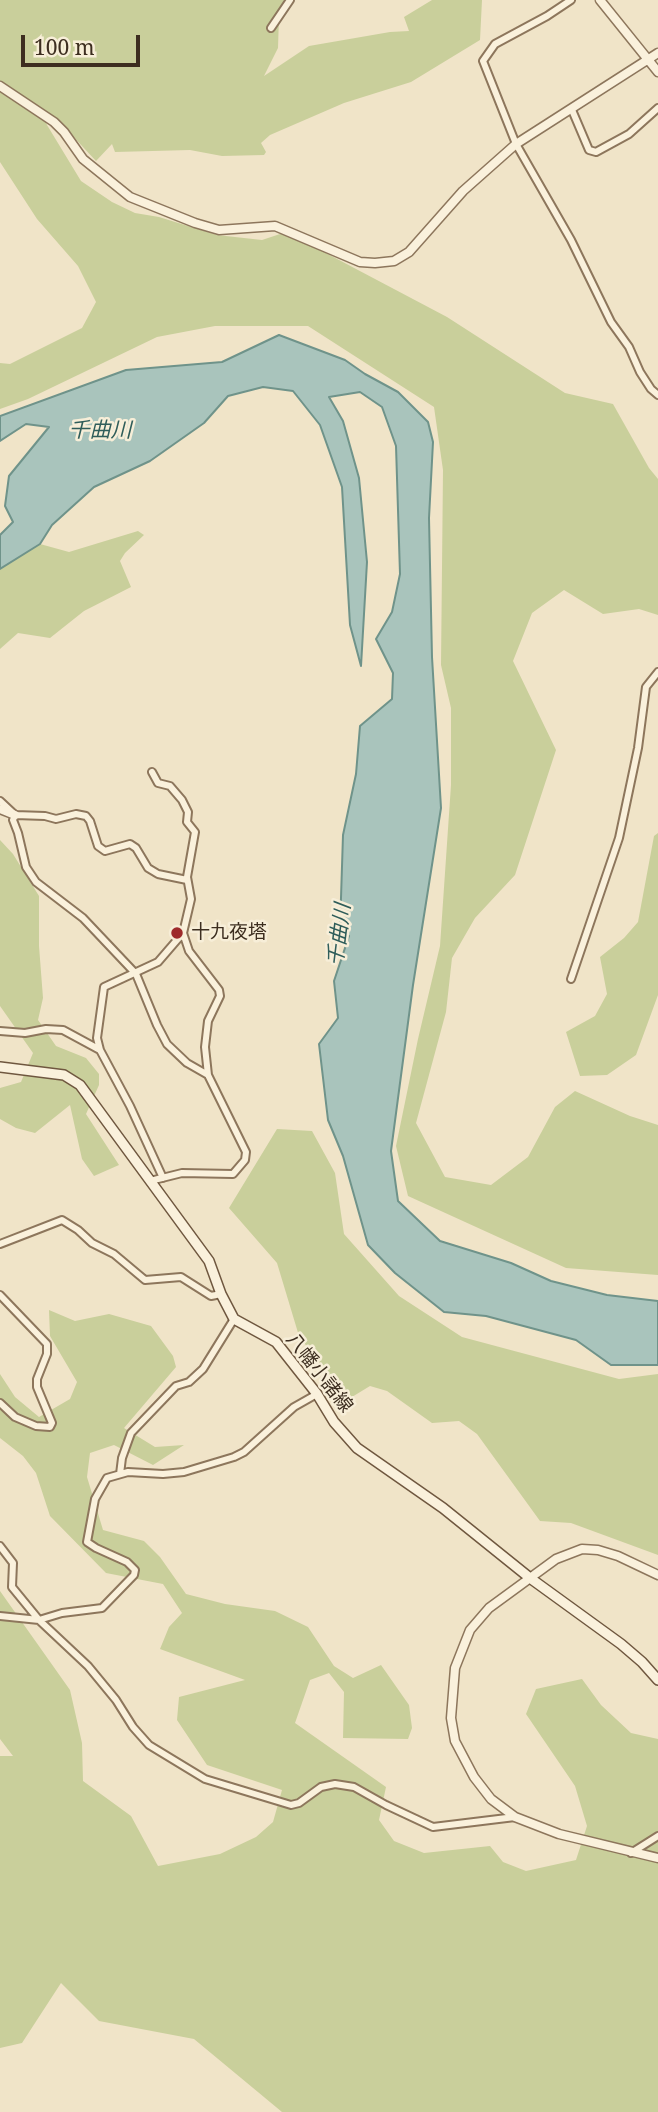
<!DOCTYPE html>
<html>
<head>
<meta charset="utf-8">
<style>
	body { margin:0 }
	#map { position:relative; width:658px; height:2112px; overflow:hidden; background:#f0e4c8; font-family:"Noto Serif",serif }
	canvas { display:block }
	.scale { position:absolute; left:21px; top:35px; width:119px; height:32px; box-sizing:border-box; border:4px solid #3d2e20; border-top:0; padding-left:9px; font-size:21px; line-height:24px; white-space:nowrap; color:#3d2e20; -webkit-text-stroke:5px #f7eed8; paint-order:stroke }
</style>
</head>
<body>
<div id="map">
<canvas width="658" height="2112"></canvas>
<div class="scale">100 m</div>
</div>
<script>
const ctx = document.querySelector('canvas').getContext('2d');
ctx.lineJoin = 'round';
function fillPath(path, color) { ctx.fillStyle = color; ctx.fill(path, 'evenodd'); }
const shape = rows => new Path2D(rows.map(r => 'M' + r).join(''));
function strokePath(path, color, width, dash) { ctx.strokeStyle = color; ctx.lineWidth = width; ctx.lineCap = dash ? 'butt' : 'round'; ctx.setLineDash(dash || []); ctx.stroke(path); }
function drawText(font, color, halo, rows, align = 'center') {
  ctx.font = font + ' "Noto Serif","Noto Sans JP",serif'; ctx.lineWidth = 5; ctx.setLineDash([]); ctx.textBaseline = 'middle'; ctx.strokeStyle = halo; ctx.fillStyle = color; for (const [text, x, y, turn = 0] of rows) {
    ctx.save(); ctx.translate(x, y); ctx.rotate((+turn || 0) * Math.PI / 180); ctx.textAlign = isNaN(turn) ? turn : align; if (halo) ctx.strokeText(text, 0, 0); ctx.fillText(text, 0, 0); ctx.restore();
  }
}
fillPath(shape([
	[0,0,290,0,279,16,278,48,264,76,309,46,390,32,409,31,404,17,432,0,482,0,480,40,411,82,344,103,270,135,261,143,266,152,264,155,222,156,190,150,115,152,112,144,96,161,56,118,40,109,47,125,81,181,112,202,135,213,159,217,217,235,262,240,286,232,447,317,565,393,613,404,649,468,658,479,658,615,639,609,603,614,564,590,532,613,513,661,556,750,515,875,475,918,452,958,446,1012,416,1123,445,1177,491,1185,528,1157,555,1107,575,1091,630,1116,658,1125,658,1275,566,1268,408,1196,396,1146,418,1039,440,946,451,785,451,708,441,665,443,470,434,407,308,326,215,326,157,337,28,399,0,409,0,363,10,364,82,328,96,302,78,266,37,219,0,162],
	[138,531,144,535,125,553,120,561,131,587,84,611,50,638,18,633,0,649,0,569,40,544,69,552],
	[658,833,658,995,636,1055,607,1075,580,1076,566,1032,595,1016,607,994,600,957,624,938,638,922,654,836],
	[0,840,13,854,39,896,39,946,43,998,38,1020,56,1046,86,1058,99,1074,99,1085,86,1114,119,1165,94,1176,82,1159,70,1105,35,1133,16,1128,0,1119,0,1088,21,1082,33,1053,0,1006],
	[277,1129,312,1131,335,1173,344,1234,399,1296,462,1337,619,1379,658,1374,658,1555,571,1523,540,1521,477,1434,459,1421,432,1423,387,1391,370,1386,347,1400,299,1336,277,1263,229,1208],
	[49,1310,75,1321,109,1314,151,1326,173,1356,176,1367,124,1428,155,1447,184,1445,153,1465,114,1445,90,1453,87,1477,103,1530,144,1541,160,1557,186,1594,225,1604,275,1611,308,1627,334,1666,353,1678,381,1665,409,1705,412,1728,408,1739,343,1738,344,1692,329,1673,310,1680,295,1723,386,1787,379,1820,394,1841,424,1853,490,1846,503,1862,526,1871,576,1860,587,1826,575,1786,526,1714,536,1689,582,1679,601,1705,631,1733,658,1739,658,2112,282,2112,194,2039,99,2021,61,1983,22,2043,0,2048,0,1756,13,1756,0,1739,0,1591,70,1690,82,1743,83,1781,131,1816,158,1866,220,1854,256,1837,273,1822,282,1790,207,1765,177,1720,179,1697,245,1680,160,1649,169,1627,182,1613,163,1584,106,1573,50,1516,36,1473,23,1456,0,1438,0,1374,15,1397,39,1417,70,1399,77,1382,50,1336]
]), '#c9cf9b');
const water = shape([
	[279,335,345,360,365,374,398,392,428,422,433,442,429,518,432,657,441,808,413,985,391,1151,398,1201,440,1241,511,1263,551,1281,607,1295,658,1301,658,1365,611,1365,576,1340,486,1316,444,1312,395,1273,368,1245,343,1156,328,1120,319,1044,338,1018,334,981,349,936,340,929,343,835,356,774,360,726,392,699,393,673,376,639,392,612,400,574,396,446,382,407,360,392,329,397,343,421,359,478,367,562,361,666,350,625,342,487,320,425,293,391,263,387,228,396,204,423,150,461,94,487,52,525,40,544,0,569,0,535,13,522,5,506,9,476,49,427,26,424,0,441,0,416,126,370,222,362,279,335]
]);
fillPath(water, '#a9c4bc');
strokePath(water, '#6f938a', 2);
const minor = shape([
	[571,0,547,16,495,44,483,61,516,144,571,240,611,322,629,347,640,372,651,389,658,395],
	[271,28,290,0],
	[572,110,589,150,596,152,629,134,658,108],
	[0,801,15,815,45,816,56,819,76,814,86,816,90,821,98,846,105,851,130,844,136,848,148,868,158,874,187,880],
	[15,815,13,820,18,833,26,867,36,882,83,918,136,974,157,1025,167,1044,187,1063,208,1075],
	[571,979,619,838,638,748,646,687,658,672],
	[0,1031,25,1033,46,1029,63,1030,100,1050],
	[163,1178,130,1106,100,1050,97,1038,104,987,158,962,183,933],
	[150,1181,182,1173,233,1174,245,1160,246,1152,208,1075,205,1047,208,1021,220,996,219,990,189,951,183,933,191,899,187,877,195,832,187,822,188,812,182,800,170,786,158,783,152,772],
	[0,1244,62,1220,78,1230,92,1243,114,1254,145,1280,181,1277,211,1296,221,1294],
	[0,1295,47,1344,47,1354,37,1379,37,1387,52,1423,50,1427,36,1426,15,1417,0,1403],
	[120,1474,122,1458,131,1433,176,1386,189,1382,203,1369,234,1319],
	[0,1546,13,1563,12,1587,39,1620,88,1666,116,1700,133,1727,149,1745,205,1779,291,1805,299,1803,321,1787,335,1784,354,1787,386,1805,433,1827,515,1817],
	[0,1616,39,1620,62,1613,102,1608,134,1575,135,1570,127,1562,96,1548,87,1542,95,1499,107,1478,128,1472,163,1474,184,1472,234,1457,244,1452,294,1407,317,1394],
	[631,1853,658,1836]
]);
const tertiary = shape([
	[600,0,658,72],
	[0,86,54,122,64,132,83,159,130,197,195,223,219,230,275,226,360,262,375,263,394,261,409,252,463,191,516,144,658,53],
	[0,809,15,815],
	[658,1575,618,1556,598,1550,582,1549,556,1559,489,1608,470,1630,455,1668,451,1718,455,1741,474,1777,491,1799,515,1817,559,1834,658,1858]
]);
const secondary = shape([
	[0,1067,64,1075,80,1085,209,1261,221,1294,234,1319,276,1342,317,1394,334,1422,357,1448,443,1508,530,1578,621,1644,642,1662,658,1680]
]);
strokePath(minor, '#8d765c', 10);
strokePath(tertiary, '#8d765c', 11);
strokePath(secondary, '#6f573f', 12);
strokePath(minor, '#faf1dc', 6);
strokePath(tertiary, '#faf1dc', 8);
strokePath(secondary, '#faf1dc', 9);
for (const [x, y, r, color] of [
	[177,933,7,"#9e2a2b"]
]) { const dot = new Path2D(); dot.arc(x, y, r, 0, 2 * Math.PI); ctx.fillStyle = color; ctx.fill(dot); strokePath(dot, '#f7eed8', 2.5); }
drawText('19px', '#3d2e20', '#f7eed8', [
	["十九夜塔",191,933]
], 'left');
drawText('19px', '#3d2e20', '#f7eed8', [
	["八幡小諸線",319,1373,52]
]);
drawText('italic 21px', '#2f5d5a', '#f7eed8', [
	["千曲川",100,431],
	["千曲川",340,935,-83]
]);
</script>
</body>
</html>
